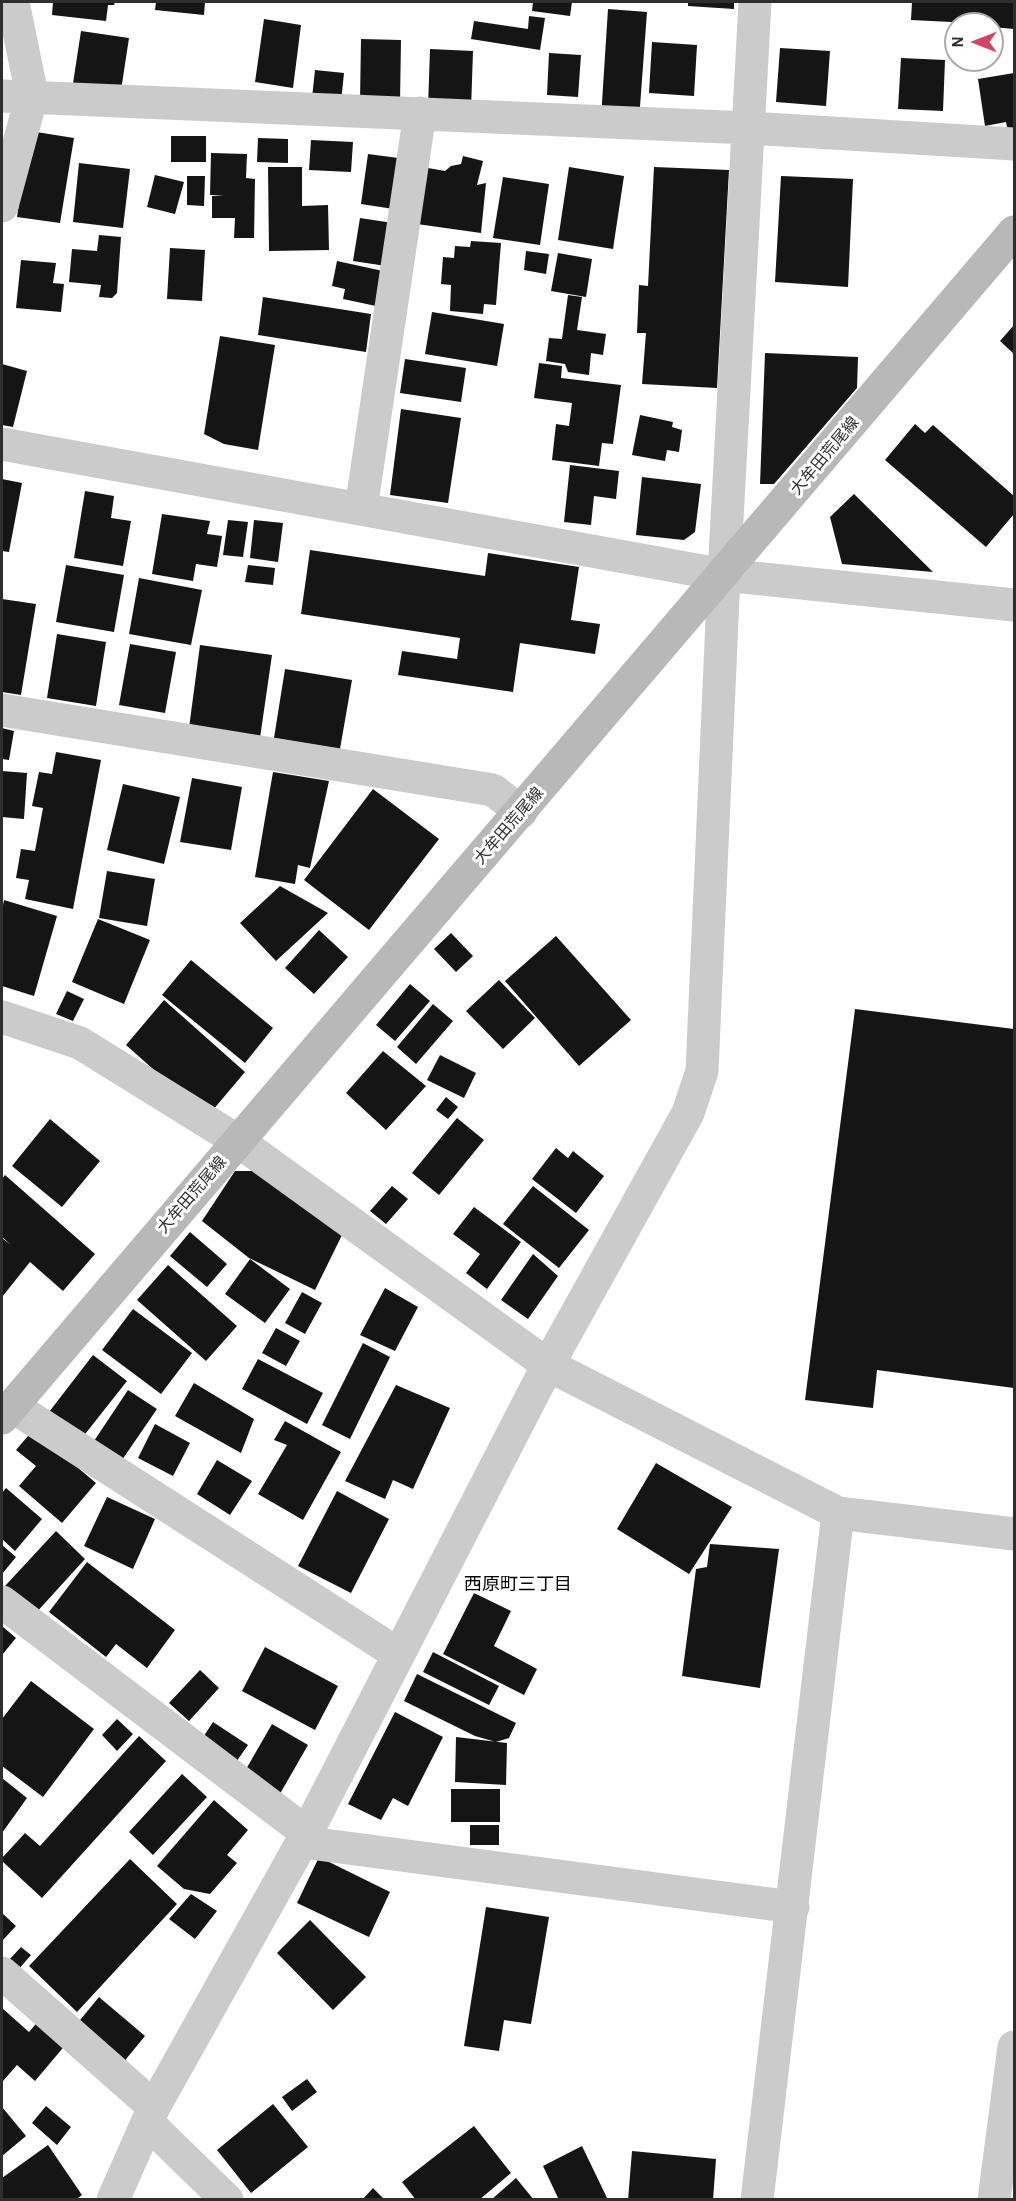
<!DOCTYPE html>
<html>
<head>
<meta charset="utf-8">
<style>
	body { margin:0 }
	#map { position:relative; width:1016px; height:2201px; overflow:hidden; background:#fff; font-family:"Alegreya Sans",sans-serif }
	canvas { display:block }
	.frame { position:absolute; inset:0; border:3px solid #2e2e2e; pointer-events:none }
	.north { position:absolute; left:944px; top:12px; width:60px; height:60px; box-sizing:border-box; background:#fff; border:2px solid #ababab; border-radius:50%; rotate:270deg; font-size:16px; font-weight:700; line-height:24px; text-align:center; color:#2e2e2e }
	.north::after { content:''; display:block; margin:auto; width:21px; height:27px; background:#d24461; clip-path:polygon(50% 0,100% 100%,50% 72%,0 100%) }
</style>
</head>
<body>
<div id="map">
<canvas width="1016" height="2201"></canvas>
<div class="frame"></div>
<div class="north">N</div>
</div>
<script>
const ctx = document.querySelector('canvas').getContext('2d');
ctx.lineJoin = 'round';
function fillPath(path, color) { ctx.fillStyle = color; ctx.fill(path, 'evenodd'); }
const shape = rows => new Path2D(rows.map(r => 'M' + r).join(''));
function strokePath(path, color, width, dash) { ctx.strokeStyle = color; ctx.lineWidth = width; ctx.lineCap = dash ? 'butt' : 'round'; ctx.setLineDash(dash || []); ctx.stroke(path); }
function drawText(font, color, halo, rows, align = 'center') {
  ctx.font = font + ' "Alegreya Sans","Noto Sans JP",sans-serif'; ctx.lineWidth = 6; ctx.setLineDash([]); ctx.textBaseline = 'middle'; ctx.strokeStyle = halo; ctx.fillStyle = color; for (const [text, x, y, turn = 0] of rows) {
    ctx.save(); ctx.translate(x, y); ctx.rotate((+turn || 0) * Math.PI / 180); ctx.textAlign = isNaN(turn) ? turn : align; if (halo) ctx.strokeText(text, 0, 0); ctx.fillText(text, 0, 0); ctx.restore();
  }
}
fillPath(shape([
	[53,2,115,2,114,5,108,5,106,21,52,15],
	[156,2,205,2,204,15,155,10],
	[533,2,572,2,570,16,532,11],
	[688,2,734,2,734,9,688,6],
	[912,2,1014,2,1014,29,992,27,992,24,911,20],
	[608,9,647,12,639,120,601,118],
	[529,16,545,18,540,50,471,39,474,21,528,29],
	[264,19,301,25,293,88,255,82],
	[81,31,129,38,120,97,72,90],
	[361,39,401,40,400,102,360,101],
	[652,42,697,45,694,96,649,93],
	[780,48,830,51,826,106,776,102],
	[430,49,473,51,471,110,428,108],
	[549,53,581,55,578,97,547,95],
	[901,58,945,60,943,111,898,109],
	[315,70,344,73,341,102,312,98],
	[1014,73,1014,132,1008,133,1006,122,985,126,978,79],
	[30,131,74,138,60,223,17,217],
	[171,136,206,136,206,162,171,162],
	[258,138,288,139,288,163,257,162],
	[311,140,353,142,351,172,309,170],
	[211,153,247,154,246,178,255,179,254,238,234,238,235,218,212,218,212,196,224,195,210,195],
	[368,154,406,159,400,210,361,204],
	[463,156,483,161,477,185,486,183,481,233,417,224,428,168,445,171,451,166,461,164],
	[79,163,130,169,123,228,73,222],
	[268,167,302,167,302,206,328,205,329,250,269,251],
	[569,167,624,176,613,249,558,240],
	[654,167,729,170,717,388,642,384,646,333,637,333,639,285,648,286],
	[155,175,184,182,175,214,147,207],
	[187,176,205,176,204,206,187,205],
	[781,176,853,179,848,287,775,282],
	[503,177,549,184,540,245,493,238],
	[360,218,393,223,386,266,353,261],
	[99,235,121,237,117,293,112,298,99,297,101,285,69,282,72,249,97,251],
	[471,241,501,243,496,305,484,304,483,314,450,311,451,285,441,284,443,257,454,258,455,246,470,247],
	[170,248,205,250,202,301,167,299],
	[526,251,549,254,546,274,524,270],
	[558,253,592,259,586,297,551,291],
	[21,260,56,263,53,283,64,284,61,312,16,308],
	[337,261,383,271,376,306,343,299,345,289,332,286],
	[568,295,582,297,577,330,606,334,603,355,591,353,589,375,568,372,565,364,546,361,549,338,562,339],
	[263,297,371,314,366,352,258,335],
	[432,312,504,324,497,366,425,354],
	[1014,325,1014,354,1000,341],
	[220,336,275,345,258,450,224,444,204,434],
	[765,353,858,357,857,388,774,484,760,484],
	[405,359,466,368,461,402,400,393],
	[539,363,562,366,561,378,621,385,613,444,602,443,599,466,552,460,556,424,569,426,572,403,534,398],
	[2,364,27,371,13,427,2,425],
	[401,409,461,418,448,503,390,495],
	[640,415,673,422,672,427,682,430,679,452,667,450,665,461,632,455],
	[915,424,925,433,933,425,1014,496,1014,514,986,547,885,460],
	[570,465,619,471,616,499,594,496,591,525,564,522],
	[642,477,701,484,695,532,684,540,636,535],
	[2,479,22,483,9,552,2,551],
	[85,491,114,496,111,518,131,521,123,566,74,558],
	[854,494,933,572,842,564,830,517],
	[162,514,210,521,207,534,222,536,217,567,196,564,193,581,152,574],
	[228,520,248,522,243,557,223,555],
	[254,520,283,523,278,562,250,558],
	[310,550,485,576,488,553,579,567,571,620,600,624,595,654,520,643,513,692,398,675,402,651,457,659,460,638,301,614],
	[66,565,124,575,114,632,56,622],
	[248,565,275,568,273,585,245,582],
	[139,578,202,590,191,645,129,634],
	[2,599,36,604,21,695,2,692],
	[57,634,106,642,96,706,47,698],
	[130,644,176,652,165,713,119,705],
	[200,645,272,655,260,738,189,728],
	[285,669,352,680,340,749,274,738],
	[2,728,14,731,9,760,2,759],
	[56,752,101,760,73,909,25,899,29,880,16,878,21,849,35,851,43,808,32,806,39,772,52,774],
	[2,771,27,773,24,819,2,817],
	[273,772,329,781,310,868,298,865,295,884,255,877],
	[192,778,242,787,231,850,180,842],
	[123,784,180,797,164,864,107,850],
	[373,789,439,839,369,930,304,880],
	[107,871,155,879,147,926,99,918],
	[280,886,328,913,276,961,240,923],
	[4,900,57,916,34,996,2,986,2,910],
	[98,919,150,940,124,1004,72,982],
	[319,930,348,957,314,994,285,968],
	[451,933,473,956,456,972,434,949],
	[556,936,631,1020,579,1066,505,981],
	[191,960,273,1028,245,1063,162,995],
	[499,980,535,1018,503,1049,466,1011],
	[410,984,430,1001,395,1041,376,1025],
	[67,991,84,999,73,1021,56,1014],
	[164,1000,245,1072,207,1117,126,1045],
	[433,1004,453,1021,416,1064,397,1047],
	[855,1009,1014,1029,1014,1388,877,1370,873,1408,805,1400],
	[383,1051,426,1086,386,1130,346,1093],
	[440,1055,476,1073,464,1098,427,1080],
	[446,1097,458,1107,448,1119,436,1110],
	[457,1118,484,1140,439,1195,412,1173],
	[50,1119,100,1161,62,1207,12,1166],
	[556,1148,568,1158,573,1151,604,1176,576,1213,532,1179],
	[235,1171,258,1171,343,1233,315,1290,249,1258,202,1221],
	[5,1175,95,1254,63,1291,30,1262,2,1297,2,1238,11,1245,2,1237,2,1179],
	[392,1186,408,1199,386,1224,370,1211],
	[533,1186,589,1230,559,1268,503,1224],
	[474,1207,521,1242,487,1289,466,1273,480,1254,453,1234],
	[190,1232,227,1264,207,1287,170,1256],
	[533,1254,558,1276,528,1319,501,1300],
	[250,1259,290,1289,265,1323,225,1294],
	[168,1265,237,1326,206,1361,137,1300],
	[385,1288,418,1307,395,1351,360,1335],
	[302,1292,322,1303,305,1334,285,1323],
	[133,1309,192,1353,161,1394,102,1350],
	[276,1328,300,1341,286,1366,262,1353],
	[363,1343,390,1357,350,1439,322,1425],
	[93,1355,127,1381,82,1438,49,1412],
	[258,1359,323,1393,307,1424,242,1389],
	[194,1383,254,1419,241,1453,175,1416],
	[396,1385,450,1408,413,1489,393,1480,385,1499,345,1481],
	[128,1390,157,1409,122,1460,94,1441],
	[285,1421,341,1452,303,1520,258,1494,287,1445,274,1440],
	[155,1424,190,1443,173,1476,138,1458],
	[33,1430,96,1483,62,1523,19,1486,36,1466,16,1450],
	[217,1460,252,1481,230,1515,197,1494],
	[656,1463,732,1507,689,1574,617,1529],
	[6,1488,42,1519,15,1551,2,1539,2,1493],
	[337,1491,389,1519,351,1593,298,1566],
	[107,1497,155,1519,133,1569,84,1546],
	[56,1531,85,1559,35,1614,5,1586],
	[710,1544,779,1549,760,1688,682,1676,696,1569,707,1567],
	[2,1545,16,1557,2,1574],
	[87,1562,175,1630,147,1668,116,1644,106,1657,49,1612],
	[474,1593,511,1611,494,1646,537,1669,524,1695,443,1654],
	[2,1626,16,1638,2,1655],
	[265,1647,338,1686,315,1730,242,1691],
	[433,1652,499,1686,489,1705,423,1672],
	[200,1670,219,1688,189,1721,169,1703],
	[417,1674,516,1723,509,1738,496,1742,475,1736,404,1701],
	[31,1681,94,1729,43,1797,2,1766,2,1719],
	[395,1712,443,1737,408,1806,393,1798,381,1820,348,1804],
	[117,1719,133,1734,117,1751,102,1735],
	[213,1722,248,1745,234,1765,200,1742],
	[272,1724,308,1745,277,1799,241,1778],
	[139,1736,166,1761,42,1898,2,1861,2,1858,25,1833,40,1846],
	[456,1737,507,1743,506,1785,455,1782],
	[182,1774,207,1797,153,1855,129,1832],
	[2,1778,27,1798,2,1833],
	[451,1789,500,1789,500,1822,451,1822],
	[214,1800,248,1830,227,1855,237,1863,210,1894,184,1889,157,1866],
	[470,1825,499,1825,499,1845,470,1845],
	[319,1857,390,1892,369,1937,297,1903],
	[130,1859,177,1904,77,2012,29,1966],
	[191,1894,217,1911,195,1939,169,1919],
	[486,1907,549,1917,531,2024,504,2020,499,2051,464,2046],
	[2,1913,16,1926,2,1941],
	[310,1920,366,1977,333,2010,277,1953],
	[21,1947,31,1955,18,1970,8,1961],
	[99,1997,145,2036,122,2064,76,2025],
	[2,2008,29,2032,40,2019,67,2043,35,2081,17,2065,3,2081,2,2079],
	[307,2079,317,2092,292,2111,282,2097],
	[273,2104,308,2147,251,2193,217,2150],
	[46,2106,71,2127,57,2145,32,2123],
	[2,2107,26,2136,2,2156],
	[474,2126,511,2173,479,2200,416,2200,402,2182],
	[48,2145,82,2195,75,2200,4,2200,2,2196,2,2178],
	[582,2146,608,2200,559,2200,543,2166],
	[632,2151,716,2159,713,2200,628,2200],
	[516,2178,534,2200,491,2200],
	[373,2188,385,2200,362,2200]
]), '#151515');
strokePath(shape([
	[2,96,749,128,1014,144],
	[2,206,32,95,13,2],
	[2,444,724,575,1014,605],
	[361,509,420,113],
	[2,710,493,790,521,812],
	[2,1017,80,1043,238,1141,548,1365,838,1513,1014,1534],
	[12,1406,398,1654],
	[2,1602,307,1833],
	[302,1842,793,1907],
	[2,1973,154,2107],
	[147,2122,227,2200],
	[113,2200,154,2107,302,1842,548,1365,688,1113,702,1071,724,575,755,2],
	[757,2200,838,1513],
	[994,2200,1014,2047]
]), '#cbcbcb', 33);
strokePath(shape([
	[2,1418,1014,232]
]), '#b8b8b8', 33);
drawText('16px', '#2e2e2e', '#fff', [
	["大牟田荒尾線",825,456,-50],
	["大牟田荒尾線",509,826,-49],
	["大牟田荒尾線",192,1195,-49]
]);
drawText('18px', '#000', '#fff', [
	["西原町三丁目",518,1585]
]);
</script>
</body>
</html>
